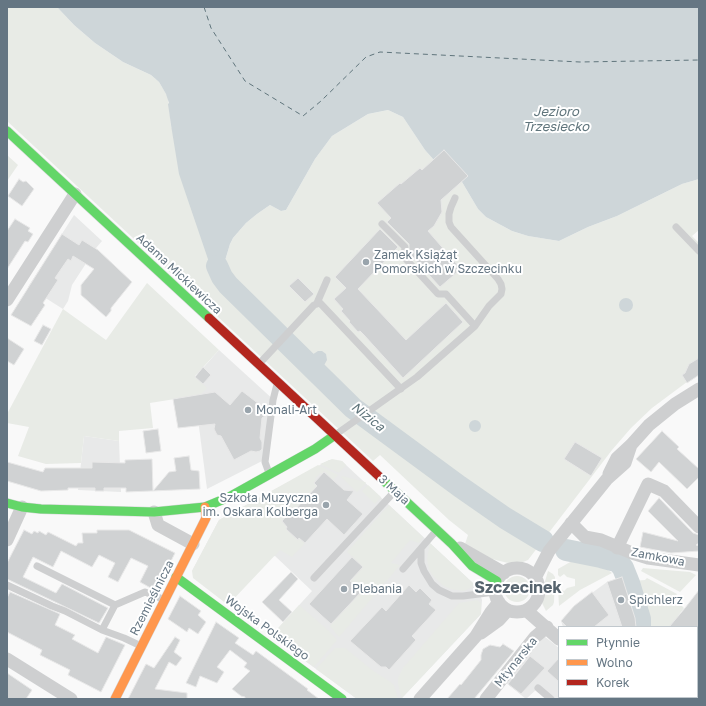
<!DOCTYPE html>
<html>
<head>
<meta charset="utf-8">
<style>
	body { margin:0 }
	#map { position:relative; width:706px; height:706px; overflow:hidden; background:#f9f9f9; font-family:"Golos Text",sans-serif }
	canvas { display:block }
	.frame { position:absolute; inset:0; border:8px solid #657683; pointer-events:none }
	.legend { position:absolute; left:558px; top:626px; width:140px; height:72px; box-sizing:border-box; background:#fff; border:1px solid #c1c8cd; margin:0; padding:5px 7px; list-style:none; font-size:12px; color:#657683 }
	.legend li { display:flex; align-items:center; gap:8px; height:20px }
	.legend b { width:20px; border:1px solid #c1c8cd }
</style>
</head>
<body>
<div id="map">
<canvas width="706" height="706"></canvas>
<div class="frame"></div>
<ul class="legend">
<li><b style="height:5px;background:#63d668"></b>Płynnie</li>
<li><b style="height:5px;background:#ff974d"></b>Wolno</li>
<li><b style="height:5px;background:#b3261e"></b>Korek</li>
</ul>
</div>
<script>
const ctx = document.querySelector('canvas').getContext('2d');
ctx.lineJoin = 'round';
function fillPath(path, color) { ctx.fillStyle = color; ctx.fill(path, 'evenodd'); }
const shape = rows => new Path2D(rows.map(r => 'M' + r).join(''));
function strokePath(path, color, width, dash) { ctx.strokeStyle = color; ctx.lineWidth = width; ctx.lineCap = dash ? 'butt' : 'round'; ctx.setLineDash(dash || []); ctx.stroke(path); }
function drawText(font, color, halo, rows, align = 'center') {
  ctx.font = font + ' "Golos Text",sans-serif'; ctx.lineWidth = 4; ctx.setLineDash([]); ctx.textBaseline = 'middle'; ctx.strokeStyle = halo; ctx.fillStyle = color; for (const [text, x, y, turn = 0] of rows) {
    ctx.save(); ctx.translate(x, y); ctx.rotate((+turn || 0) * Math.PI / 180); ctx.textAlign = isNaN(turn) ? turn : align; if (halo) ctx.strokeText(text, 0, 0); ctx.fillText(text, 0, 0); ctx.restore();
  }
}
fillPath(shape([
	[74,215,102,241,96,248,72,285,68,301,63,309,28,287],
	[219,350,276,402,268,458,207,489,195,396,195,377],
	[84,436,119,441,121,492,78,490],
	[329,460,342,461,346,465,474,584,480,594,482,600,481,614,401,699,357,699,271,636,312,591,275,556,192,571,219,520],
	[622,577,635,618,635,627,563,627,561,621,574,606,607,582],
	[544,636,559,648,559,697,612,697,615,699,551,699,538,688,526,699,505,682]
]), '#e8e9e9');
fillPath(shape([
	[7,7,57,7,74,25,95,43,123,62,151,75,159,82,168,97,171,125,211,268,224,264,230,244,233,238,246,223,257,214,270,205,281,211,286,210,315,159,332,136,368,114,388,110,403,117,425,150,441,168,462,182,478,209,486,217,512,231,528,236,559,241,588,227,617,216,682,184,699,179,699,230,692,236,699,243,699,373,652,408,631,428,612,450,528,560,518,564,512,564,492,559,465,544,468,535,449,520,380,455,373,461,7,121],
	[7,155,18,165,7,181],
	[147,283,219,350,195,376,207,388,200,395,150,403,153,428,119,431,119,441,84,436,81,463,46,464,18,456,29,427,7,423,7,414,63,309,106,340],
	[332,459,342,461,346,465,339,473,320,464],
	[318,465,338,475,333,480,325,472,322,474,320,473,315,479,316,480,314,483,317,486,291,514,290,513,282,521,287,527,286,529,297,539,299,538,305,543,292,557,280,550,228,605,193,578,192,571,219,520],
	[342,476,365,482,366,483,357,492,341,477],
	[368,485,381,497,375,504,362,491],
	[389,505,423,537,419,543,410,540,391,563,400,565,339,637,330,626,362,591,350,581,363,567,347,552],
	[430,543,474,584,472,587,464,591,451,589,444,586,434,577,429,570,427,559],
	[572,561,604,567,612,573,580,590,559,606,558,589,560,588,564,591,567,588,575,586,575,579,567,577,564,574,560,577,558,575,558,569],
	[643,568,690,572,696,575,680,592,641,571],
	[548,571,553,574,555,577,554,602,553,605,546,611,542,603,541,595],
	'504 589a13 13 0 1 1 26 0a13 13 0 1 1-26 0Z',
	[647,578,677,594,674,598,684,608,678,616,679,617,669,627,644,627,644,619,633,581,645,580],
	[477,600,481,603,481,614,402,698,400,693,398,683,398,678,403,668,459,603],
	[299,605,329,631,337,640,314,667,271,636],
	[335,648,345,648,372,670,389,681,394,685,398,699,357,699,316,669]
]), '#e8ebe6');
fillPath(shape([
	[57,7,699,7,699,179,682,184,617,216,588,227,559,241,528,236,512,231,486,217,478,209,462,182,441,168,425,150,403,117,388,110,368,114,332,136,315,159,286,210,281,211,270,205,257,214,246,223,233,238,230,244,224,264,211,268,179,174,171,125,168,104,169,103,166,94,159,82,151,75,123,62,95,43,74,25],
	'619 305a7 7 0 1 1 14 0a7 7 0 1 1-14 0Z',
	[318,351,322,351,326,354,327,360,319,374,304,360],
	'469 426a6 6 0 1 1 12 0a6 6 0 1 1-12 0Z'
]), '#ced6d9');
strokePath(shape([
	[217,266,222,277,228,285,353,408,459,486,505,518,543,541],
	[566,550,601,557,616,561,619,563,623,568,629,583,640,619,640,627],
	[651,697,652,699]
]), '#ced6d9', 22);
strokePath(shape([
	[204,7,211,28,245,81,303,116,321,101,366,57,380,52,580,62,699,60]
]), '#60757c', 1, [5, 4]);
const building = shape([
	[444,150,468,176,441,200,442,212,434,226,428,231,461,269,440,287,409,253,409,244,387,222,391,218,377,203,400,183,401,184,420,168,422,170,444,150],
	[19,179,23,182,26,181,34,189,22,206,8,196,19,179],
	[15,219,30,228,28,231,33,234,28,242,25,241,7,269,7,231,15,219],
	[380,229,398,247,358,289,406,340,446,303,463,322,403,378,364,335,360,331,358,332,349,322,350,321,341,311,343,309,334,299,346,288,335,277,380,229],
	[62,234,79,245,82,240,98,250,132,282,111,308,111,311,106,317,81,295,81,285,94,269,73,256,71,261,68,259,55,278,58,280,43,303,45,305,31,326,11,315,62,234],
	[298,278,314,294,305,302,289,286,298,278],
	[43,325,51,329,42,345,34,341,43,325],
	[7,338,24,349,14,365,7,361,7,338],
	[699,358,699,375,687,383,682,375,685,373,689,364,699,358],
	[203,367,211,375,203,384,195,377,203,367],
	[242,391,259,404,265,405,267,408,266,415,262,418,260,438,262,442,262,449,260,451,256,452,251,451,234,460,221,436,217,435,214,429,215,424,178,428,173,399,215,392,230,405,242,391],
	[158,429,161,451,146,453,143,431,158,429],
	[662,431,679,447,677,449,699,469,699,477,687,489,659,462,651,472,636,459,662,431],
	[575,442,602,458,591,476,564,459,575,442],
	[189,456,191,470,199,471,200,489,126,492,126,488,104,488,104,491,95,491,95,488,68,488,68,490,41,491,7,481,7,462,43,472,45,468,92,468,92,462,125,463,125,460,152,459,153,491,169,472,176,471,174,458,189,456],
	[324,472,344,490,354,491,347,500,363,514,344,535,327,519,305,543,299,538,298,540,286,529,287,527,282,521,290,512,291,514,317,486,314,483,324,472],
	[659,498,693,533,699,535,699,543,696,545,699,546,699,551,671,553,640,547,643,532,678,541,648,511,659,498],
	[24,530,32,534,34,531,38,533,39,531,46,535,48,532,76,546,78,543,83,543,82,533,97,533,97,530,129,530,175,553,156,591,140,582,148,566,131,558,118,582,108,577,115,563,99,555,92,567,61,551,53,567,33,557,23,577,56,593,62,584,108,608,99,623,7,579,7,563,24,530],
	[352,557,363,567,350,581,362,591,331,624,309,604,352,557],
	[291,572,298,579,279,600,292,612,283,622,262,602,291,572],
	[622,577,635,618,636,627,622,627,607,582,622,577],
	[409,585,416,592,420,588,432,600,429,604,436,610,412,636,416,640,389,670,386,667,381,667,350,641,382,607,386,611,409,585],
	[699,590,699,627,669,627,685,608,699,590],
	[10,592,60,614,55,625,75,635,72,639,98,653,106,637,125,645,101,692,68,675,70,670,40,655,42,650,7,632,7,598,10,592],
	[592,592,609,615,594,627,567,627,561,621,574,606,592,592],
	[180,596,201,611,198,615,206,622,198,634,189,628,187,632,168,619,180,596],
	[216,622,239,638,235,643,253,655,256,651,308,689,307,690,319,699,245,699,245,697,241,696,232,689,250,671,244,667,247,663,230,650,217,667,224,672,217,683,200,676,196,687,186,683,216,622],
	[175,637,180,640,174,652,182,658,176,666,169,662,155,689,187,693,187,699,128,699,146,664,154,668,175,637],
	[503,644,514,651,474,699,447,699,460,684,461,685,481,660,481,655,483,649,490,645,500,647,503,644],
	[530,656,545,668,521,694,508,684,530,656],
	[559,658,559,682,547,671,559,658],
	[7,673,32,690,26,699,7,699,7,673]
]);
fillPath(building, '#d0d2d3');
strokePath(building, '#e8e8e8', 1);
const fast = shape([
	[7,131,209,318],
	[383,480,452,544,472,566,497,581],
	[7,503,22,507,41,509,154,512,205,507,229,497,315,449,335,435],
	[176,577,342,699]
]);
const slow = shape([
	[115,699,206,518,205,507]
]);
const jam = shape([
	[209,318,383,480]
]);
strokePath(fast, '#d5d6d7', 10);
strokePath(slow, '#d5d6d7', 10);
strokePath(jam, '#d5d6d7', 10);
strokePath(shape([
	[382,224,405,247,404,257,438,294,446,294,475,326],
	[676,227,699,251],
	[317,303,327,280],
	[259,364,314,305,320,303,401,389],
	[335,435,417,377,475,326,489,306,501,294,502,289,501,284,498,279,451,227,449,222,449,214,451,207,455,198],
	[269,473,265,462,273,400,277,384],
	[421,549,421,563,424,571,432,584,439,590,452,596,463,596,495,592],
	[37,566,115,605,145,592,165,600],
	[403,569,436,531],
	[314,578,395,491],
	[7,585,52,606,65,611,102,630,115,605],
	[102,630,124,638,141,646],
	[538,688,551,699],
	[599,699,601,697],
	[660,699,664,697]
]), '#cecfd0', 7);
strokePath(shape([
	[7,300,75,194],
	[609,474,617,458,631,445,649,425,675,404,699,389],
	[154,512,158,525,193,544],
	[571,523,585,537,601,540,632,553,648,558,699,565],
	[7,540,22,507],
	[460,548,504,573],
	[617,548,648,484,664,491,699,527],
	'495 590a22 22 0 1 1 44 0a22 22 0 1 1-44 0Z',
	[535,578,549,551,607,479,625,463,631,445],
	[526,610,559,639],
	[481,633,499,620,508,610],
	[7,659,71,699],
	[623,697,626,699],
	[420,699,476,636,491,612,499,602],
	[486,699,535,637,547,627]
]), '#cecfd0', 13);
strokePath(fast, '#63d668', 9);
strokePath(slow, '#ff974d', 9);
strokePath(jam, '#b3261e', 9);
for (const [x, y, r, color] of [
	[366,262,4,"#99a4ac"],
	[248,410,4,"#99a4ac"],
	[326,505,4,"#99a4ac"],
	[344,589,4,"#99a4ac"],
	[621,600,4,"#99a4ac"]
]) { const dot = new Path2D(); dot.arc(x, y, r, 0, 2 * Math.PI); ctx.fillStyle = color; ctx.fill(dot); strokePath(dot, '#fff', 1.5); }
drawText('12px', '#657683', '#fff', [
	["Zamek Książąt",374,255],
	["Pomorskich w Szczecinku",374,269],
	["Monali-Art",256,410],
	["Szkoła Muzyczna",318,498,"right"],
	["im. Oskara Kolberga",318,512,"right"],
	["Plebania",352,589],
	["Spichlerz",629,600]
], 'left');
drawText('12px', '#657683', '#fff', [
	["Adama Mickiewicza",179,274,43],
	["3 Maja",394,490,43],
	["Zamkowa",658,557,11],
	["Rzemieślnicza",152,598,-63],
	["Wojska Polskiego",267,628,36],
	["Młynarska",516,662,-51]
]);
drawText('italic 13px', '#60757c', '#fff', [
	["Jezioro",556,112],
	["Trzesiecko",556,127],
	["Nizica",368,417,38]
]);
drawText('bold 16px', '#57646e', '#fff', [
	["Szczecinek",518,588]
]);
</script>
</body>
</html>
